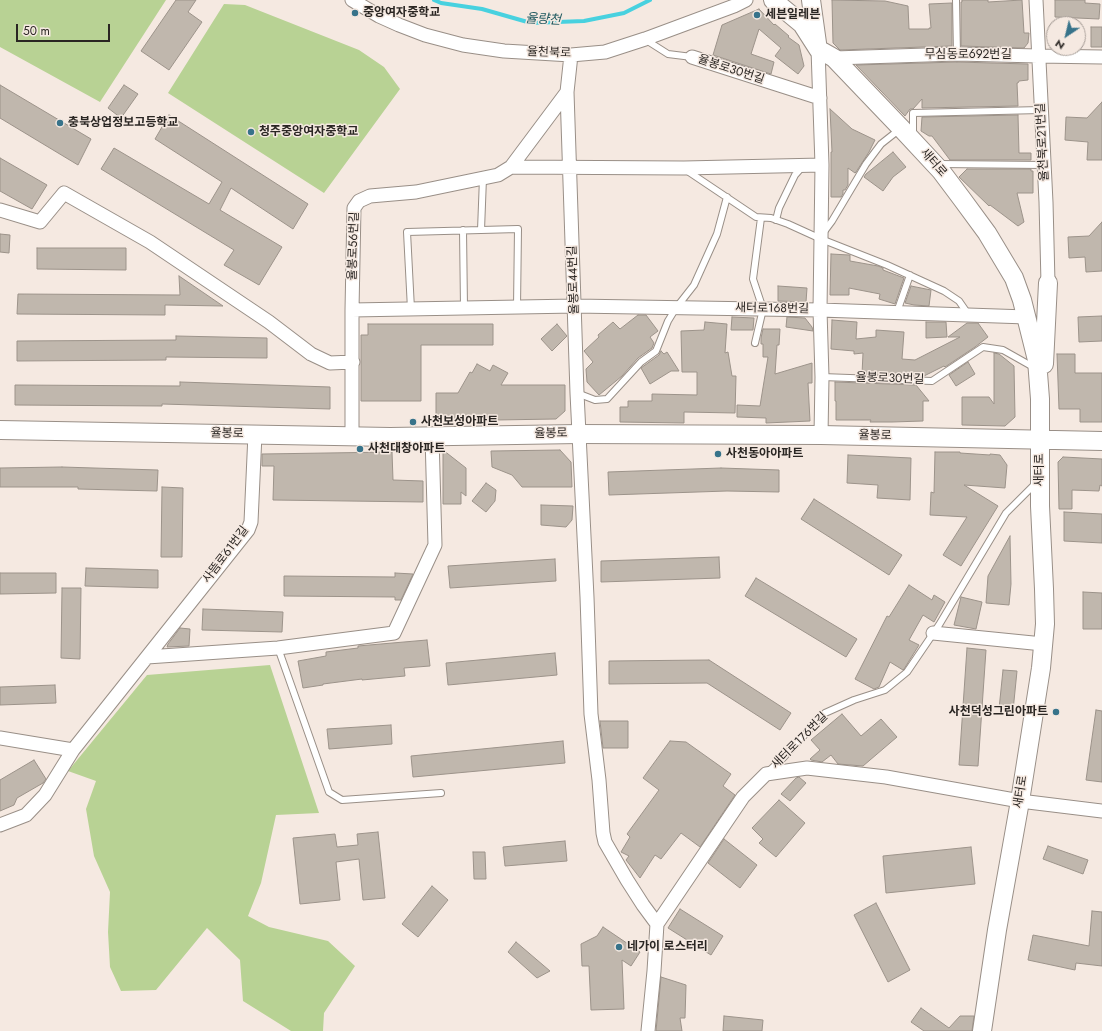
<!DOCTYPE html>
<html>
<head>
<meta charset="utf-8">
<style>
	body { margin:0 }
	#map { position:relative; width:1102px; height:1031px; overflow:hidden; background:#f5e9e1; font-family:Jost,sans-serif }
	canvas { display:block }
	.north { position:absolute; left:1046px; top:16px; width:40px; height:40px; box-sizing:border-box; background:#f5e9e1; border:1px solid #a49b95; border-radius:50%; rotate:215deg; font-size:11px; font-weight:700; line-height:16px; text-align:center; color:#2a2623 }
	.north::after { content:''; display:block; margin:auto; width:14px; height:18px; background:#37738a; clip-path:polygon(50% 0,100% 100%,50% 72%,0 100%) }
	.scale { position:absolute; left:16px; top:24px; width:94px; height:18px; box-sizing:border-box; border:2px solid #2a2623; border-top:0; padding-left:5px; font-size:12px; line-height:14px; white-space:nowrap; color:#2a2623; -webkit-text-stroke:3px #f5e9e1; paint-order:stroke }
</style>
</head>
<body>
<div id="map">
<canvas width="1102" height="1031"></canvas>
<div class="north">N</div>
<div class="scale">50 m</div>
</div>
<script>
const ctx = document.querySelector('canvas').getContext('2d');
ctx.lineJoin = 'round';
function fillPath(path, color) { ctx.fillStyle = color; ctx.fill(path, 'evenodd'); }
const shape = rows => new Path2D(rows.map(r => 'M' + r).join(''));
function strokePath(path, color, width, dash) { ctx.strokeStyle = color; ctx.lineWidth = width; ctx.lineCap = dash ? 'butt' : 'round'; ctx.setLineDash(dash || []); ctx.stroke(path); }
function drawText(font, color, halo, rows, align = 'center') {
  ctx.font = font + ' Jost,"Noto Sans KR",sans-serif'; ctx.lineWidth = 3; ctx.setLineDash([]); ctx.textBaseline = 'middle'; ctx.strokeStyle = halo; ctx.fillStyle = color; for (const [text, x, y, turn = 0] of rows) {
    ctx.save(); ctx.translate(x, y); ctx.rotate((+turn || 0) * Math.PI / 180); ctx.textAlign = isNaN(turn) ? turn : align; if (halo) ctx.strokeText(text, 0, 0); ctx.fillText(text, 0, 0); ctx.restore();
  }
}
fillPath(shape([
	[0,0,166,0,100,102,0,47],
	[224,4,245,5,359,50,384,67,400,89,324,193,168,93],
	[270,665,319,813,276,815,261,883,248,916,269,927,328,941,355,966,324,1013,323,1031,291,1031,243,1001,240,960,207,928,156,990,121,991,110,967,108,932,110,892,94,856,86,809,96,781,68,771,147,675]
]), '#b8d294');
strokePath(shape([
	[434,0,441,3,482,9,531,23,584,21,624,13,650,0]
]), '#48d1df', 4);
const building = shape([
	[176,0,196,0,188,12,202,22,169,70,141,51,176,0],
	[832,0,885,1,908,6,909,29,929,29,929,28,931,28,929,4,952,3,952,46,840,50,833,43,832,0],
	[962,0,988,0,988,2,1022,0,1024,33,1029,33,1028,43,1024,48,961,46,961,2,962,2,962,0],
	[1055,0,1085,0,1085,3,1100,4,1099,19,1055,17,1055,0],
	[759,9,774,25,775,24,789,36,788,37,799,45,804,66,798,74,775,56,781,48,759,29,751,54,774,62,771,74,713,55,722,25,759,9],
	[1091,27,1102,27,1102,47,1091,47,1091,27],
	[957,62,1028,64,1028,80,1019,81,1018,83,1017,83,1018,106,922,108,922,99,913,109,910,109,905,116,856,65,957,62],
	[0,85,91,139,78,165,0,118,0,85],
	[124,85,138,94,121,118,108,108,124,85],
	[1102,102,1102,160,1087,160,1088,142,1065,140,1066,117,1087,118,1102,102],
	[830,109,852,129,875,140,869,152,856,172,855,173,848,168,848,185,845,190,843,190,843,194,841,197,831,197,831,152,832,152,830,109],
	[169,115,308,204,293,229,231,188,220,210,282,247,259,285,224,265,234,250,101,169,114,148,209,204,222,182,155,139,169,115],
	[1018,115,1019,153,1031,153,1031,160,950,160,932,136,929,136,921,131,922,117,1018,115],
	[893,152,906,167,893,177,883,191,864,177,866,174,893,152],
	[0,158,47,185,32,209,0,191,0,158],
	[967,169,1031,169,1031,171,1033,171,1033,193,1017,193,1024,222,1018,226,990,205,989,206,959,177,967,169],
	[1102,222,1102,271,1086,272,1085,257,1069,258,1068,237,1089,236,1102,222],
	[0,234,10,235,9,253,0,252,0,234],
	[37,248,126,248,126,270,37,269,37,248],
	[831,254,849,255,850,255,850,261,878,266,883,268,883,270,904,278,895,304,879,299,880,294,849,288,849,295,830,295,831,254],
	[179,276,223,306,165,305,165,315,17,314,18,294,180,295,179,276],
	[778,286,807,288,806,302,778,301,778,286],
	[911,286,931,290,929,306,914,305,905,303,911,286],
	[638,315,646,315,658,331,650,337,654,343,652,348,638,358,622,376,599,395,587,382,586,369,593,362,584,351,599,337,598,335,613,322,620,329,638,315],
	[1102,316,1102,341,1079,342,1078,317,1102,316],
	[732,317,754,318,753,330,731,330,732,317],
	[787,317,805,318,812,327,813,331,786,327,787,317],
	[832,320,857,322,856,339,876,337,876,330,904,332,902,359,915,360,960,337,948,337,967,323,978,323,988,337,975,347,945,367,944,366,924,376,862,374,863,353,854,354,854,351,831,349,832,320],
	[705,322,727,324,725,353,728,352,732,376,736,376,735,413,684,412,684,423,620,422,620,407,628,407,628,401,652,401,652,394,697,395,697,372,682,372,681,331,704,330,705,322],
	[926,322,946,322,947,337,926,338,926,322],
	[368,324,493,324,493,345,421,345,421,401,361,401,361,335,368,335,368,324],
	[557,324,567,336,552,351,541,339,557,324],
	[763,329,780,329,779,345,777,345,775,374,812,363,812,383,808,383,810,421,766,423,766,418,737,417,737,405,760,406,768,357,763,357,763,344,761,344,761,338,763,329],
	[176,336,267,338,267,358,166,357,166,360,17,361,17,341,176,340,176,336],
	[661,351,664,354,667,352,679,371,671,371,650,384,641,368,659,355,661,351],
	[994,353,999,354,1014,366,1015,417,1005,426,962,425,962,397,989,397,994,404,994,353],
	[1057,354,1075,354,1075,373,1102,373,1102,422,1080,422,1080,409,1059,409,1057,354],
	[968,362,975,374,956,386,949,375,968,362],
	[477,364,490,371,493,365,508,373,501,385,565,385,565,411,556,419,436,421,436,393,458,393,470,372,472,373,477,364],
	[180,382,330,387,330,409,162,404,162,406,15,405,15,385,180,386,180,382],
	[835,382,916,385,929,401,923,401,923,421,892,422,870,422,871,420,836,420,836,401,835,401,835,382],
	[443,450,466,468,466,496,461,492,461,504,443,504,443,450],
	[560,450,571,462,572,487,522,487,512,475,492,467,491,451,560,450],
	[392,452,393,480,423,481,423,502,273,500,274,466,262,466,262,454,392,452],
	[935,452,960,452,960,453,990,455,990,454,1000,455,1007,465,1005,488,964,485,998,506,961,566,943,555,967,517,930,515,931,492,934,493,935,452],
	[848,455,911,458,910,500,877,498,878,485,847,483,848,455],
	[1063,457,1102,459,1102,486,1100,485,1099,491,1072,490,1072,509,1059,509,1058,462,1063,457],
	[62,467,158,470,157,491,78,489,78,487,0,487,0,468,62,467],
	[721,468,779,470,779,492,727,491,609,495,608,472,721,468],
	[486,483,496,490,495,501,486,512,472,501,486,483],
	[162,487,183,488,182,557,161,557,162,487],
	[814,499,902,555,889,575,801,519,814,499],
	[541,505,573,506,572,520,566,527,541,525,541,505],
	[1064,512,1102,514,1102,543,1064,541,1064,512],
	[1010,536,1011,584,1009,605,986,603,988,576,1010,536],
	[719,557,720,578,601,582,601,561,719,557],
	[555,559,556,581,450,588,448,566,555,559],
	[86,568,158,570,158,588,85,586,86,568],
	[0,573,56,573,56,593,0,594,0,573],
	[395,573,413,574,401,600,395,600,395,597,284,596,284,576,395,577,395,573],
	[756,578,857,639,846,657,745,596,756,578],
	[909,585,932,600,934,595,945,602,934,622,923,615,909,640,919,645,904,669,903,670,890,662,879,687,874,689,855,679,887,616,889,617,909,585],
	[62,588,81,588,80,659,61,658,62,588],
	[1083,592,1102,593,1102,629,1083,629,1083,592],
	[961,597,982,602,976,629,954,625,961,597],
	[203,609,283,612,282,632,202,630,203,609],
	[180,628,190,629,189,646,167,647,168,644,180,628],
	[427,640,430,666,404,668,405,676,362,680,362,679,323,684,323,685,303,688,298,661,326,656,326,652,358,648,358,646,427,640],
	[967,648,986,650,978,766,959,765,967,648],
	[555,653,557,675,448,685,446,663,555,653],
	[709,660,791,713,780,730,707,683,609,684,609,661,709,660],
	[1003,670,1017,671,1013,711,999,709,1003,670],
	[55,685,56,703,0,705,0,687,55,685],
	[1096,710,1102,711,1102,782,1086,780,1096,710],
	[842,714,861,736,881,719,897,737,863,766,838,764,831,755,822,762,811,760,810,759,820,750,811,740,842,714],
	[600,721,628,721,628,748,603,748,600,721],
	[391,725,392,744,329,749,327,729,391,725],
	[563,741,565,763,413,777,411,756,563,741],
	[670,741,686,742,731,774,723,786,735,795,700,847,681,833,661,859,655,855,640,878,626,860,629,856,621,852,630,837,627,834,659,790,643,778,670,741],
	[34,760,46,779,43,783,17,798,14,805,0,811,0,780,34,760],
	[799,777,806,783,790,801,781,794,796,778,799,777],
	[779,800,805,823,776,857,759,843,763,839,752,828,779,800],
	[378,832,385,898,363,900,359,859,336,862,340,900,300,904,293,838,335,834,337,847,358,845,357,834,378,832],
	[724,839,757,865,740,888,708,863,724,839],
	[565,841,567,861,505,866,503,847,565,841],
	[1048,846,1088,860,1083,874,1043,859,1048,846],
	[971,847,975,884,886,893,883,856,971,847],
	[473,852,485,852,486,879,474,879,473,852],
	[432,886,448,900,418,937,402,924,432,886],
	[876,903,910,970,888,982,854,915,876,903],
	[680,909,723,936,711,955,668,928,680,909],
	[1092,911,1102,912,1102,966,1076,963,1075,970,1028,960,1033,935,1089,946,1092,911],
	[603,927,640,952,631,966,622,960,624,1009,591,1010,589,966,582,966,581,944,597,936,603,927],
	[516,942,550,971,537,978,508,952,516,942],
	[661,977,686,985,685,1018,680,1018,682,1031,656,1031,661,977],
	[921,1008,949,1028,960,1016,974,1016,972,1031,924,1031,911,1022,921,1008],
	[724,1016,763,1020,762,1031,723,1031,724,1016]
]);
fillPath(building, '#c0b7ad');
strokePath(building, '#9c938a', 1);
const lane = shape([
	[956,0,957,54],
	[646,40,668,54,692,57],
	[913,135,913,113,1041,110],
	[939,164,1044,165],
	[686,170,756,217,771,218,788,224,821,239,887,265,944,291,959,301,968,314],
	[776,220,779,208,795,175,802,167],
	[463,230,464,308],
	[481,230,483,178],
	[823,233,832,221,866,164,881,144,900,129],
	[411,309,407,232,518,229,517,307],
	[897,312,910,275],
	[755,343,763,309,753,279,761,218],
	[822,377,932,381,983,347,1003,350,1035,368],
	[577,393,595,400,607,399,641,362,656,351,668,321,676,308,694,285,717,234,727,197],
	[278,648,329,792,342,800,441,793],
	[769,771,783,758,825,713,854,700,885,690,907,672,939,625,1006,513,1036,483]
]);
const street = shape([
	[352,0,379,16,399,25,425,35,463,45,504,51,571,55,605,52,645,39,734,6,746,0],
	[1036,0,1046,202,1048,283],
	[818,49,822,165,820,310,822,377,821,435],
	[571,55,567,92,577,393,587,597,591,714,599,780,603,833,605,842,627,880,643,905,657,924],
	[692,57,820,98],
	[834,58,957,54,1038,56,1102,57],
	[511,167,567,92],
	[0,210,40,222,64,193,150,242,269,322,311,354,330,363,353,362],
	[352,310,575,306,820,310,1027,317],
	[352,436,352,310,354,208,359,201,370,196,416,192,498,175,511,167,684,168,822,165],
	[933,633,1043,644],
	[147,657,278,648,394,633,435,545,432,436],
	[0,738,73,750],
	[0,825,26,815,45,795,73,750,248,530,251,522,255,434],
	[648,1031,654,971,657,924,743,797,766,774,807,768,886,777,1020,801,1102,811]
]);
const secondary = shape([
	[773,0,802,24,818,49,834,58,901,128,941,171,962,199,987,233,1014,278,1022,300,1037,360,1040,399,1040,506,1044,589,1045,624,1041,668,1020,801,997,930,982,1031],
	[811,0,817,43],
	[1044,364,1048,283],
	[0,430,390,437,579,434,821,435,1102,441]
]);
strokePath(lane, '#998f87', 8);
strokePath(street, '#998f87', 15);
strokePath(secondary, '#998f87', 20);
strokePath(lane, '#fff', 6);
strokePath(street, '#fff', 13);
strokePath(secondary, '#fff', 18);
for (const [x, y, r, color] of [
	[355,13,4,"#37738a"],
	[757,15,4,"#37738a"],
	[60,123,4,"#37738a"],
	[251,132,4,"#37738a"],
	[413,422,4,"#37738a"],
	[360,449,4,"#37738a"],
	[718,454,4,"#37738a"],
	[1056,712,4,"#37738a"],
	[619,947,4,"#37738a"]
]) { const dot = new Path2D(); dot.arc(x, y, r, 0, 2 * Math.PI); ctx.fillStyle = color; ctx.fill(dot); strokePath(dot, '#f5e9e1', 1.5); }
drawText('bold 12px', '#2a2623', '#f5e9e1', [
	["중앙여자중학교",363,13],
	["세븐일레븐",765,15],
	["충북상업정보고등학교",68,123],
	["청주중앙여자중학교",259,132],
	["사천보성아파트",421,422],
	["사천대창아파트",368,449],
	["사천동아아파트",726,454],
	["사천덕성그린아파트",1048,712,"right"],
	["네가이 로스터리",627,947]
], 'left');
drawText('12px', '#2a2623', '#f5e9e1', [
	["율천북로",549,53,2],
	["무심동로692번길",968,55],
	["율봉로30번길",731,70,18],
	["율천북로21번길",1043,142,-93],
	["새터로",933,163,49],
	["율봉로56번길",354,246,-88],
	["율봉로44번길",574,280,-92],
	["새터로168번길",772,309,1],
	["율봉로30번길",890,379,2],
	["율봉로",227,434,1],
	["율봉로",551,434,-1],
	["율봉로",875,436,1],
	["새터로",1040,470,-90],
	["사뜸로61번길",226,555,-53],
	["새터로176번길",800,741,-45],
	["새터로",1021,792,-81]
]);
drawText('italic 13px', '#255d63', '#f5e9e1', [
	["율량천",543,20,3]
]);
</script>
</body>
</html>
